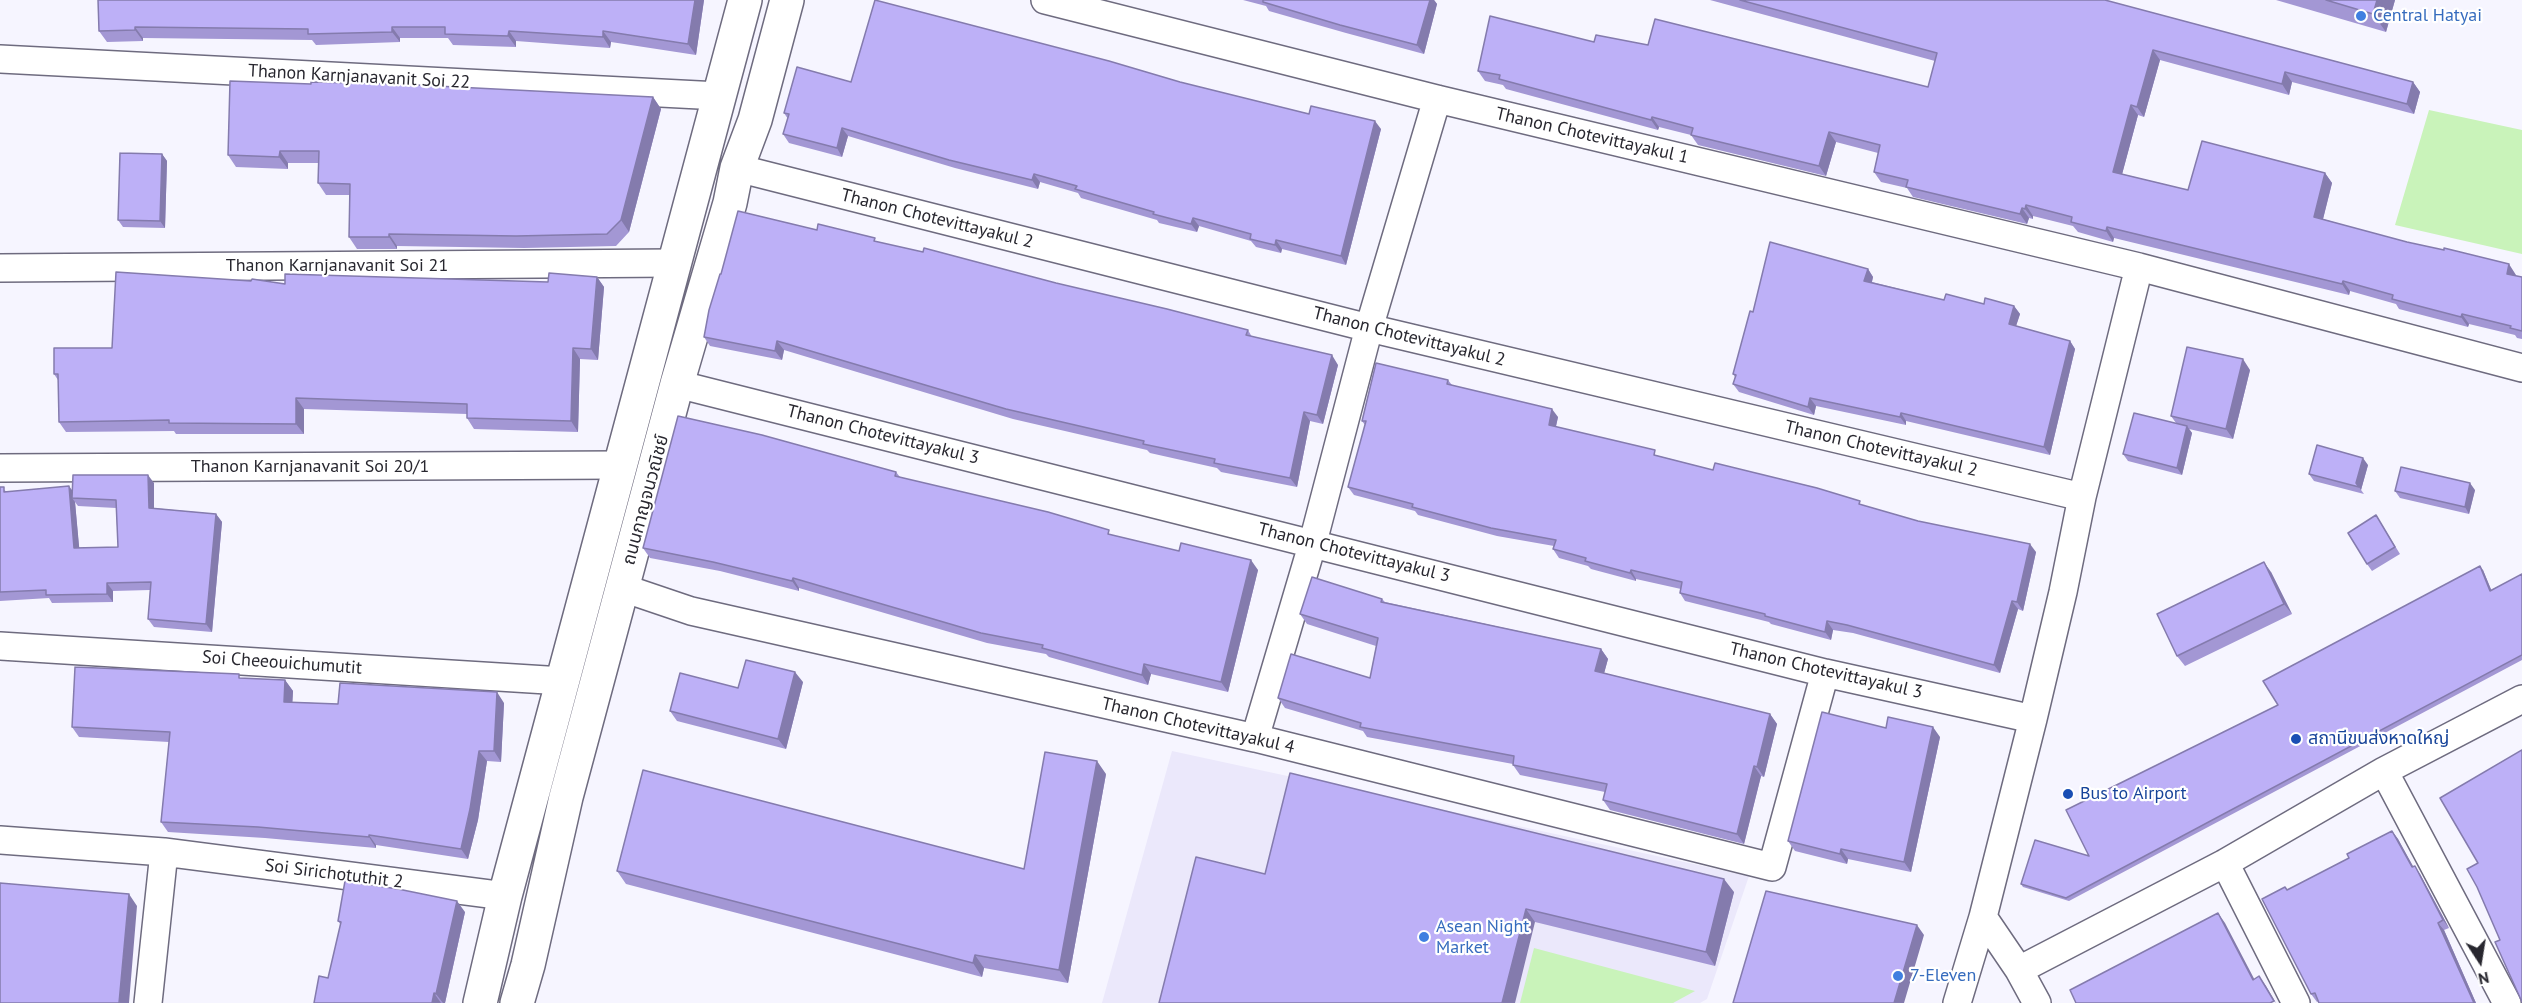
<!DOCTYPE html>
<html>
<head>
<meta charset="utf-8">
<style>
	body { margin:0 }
	#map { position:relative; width:2522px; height:1003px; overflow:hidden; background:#f6f5ff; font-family:"PT Sans",sans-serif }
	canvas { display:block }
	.north { position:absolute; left:2450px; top:931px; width:60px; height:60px; -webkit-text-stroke:4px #fff; paint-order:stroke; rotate:168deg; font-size:16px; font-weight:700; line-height:24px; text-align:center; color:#28272f }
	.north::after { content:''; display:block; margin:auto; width:21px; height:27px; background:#28272f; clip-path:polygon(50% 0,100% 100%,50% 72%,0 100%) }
</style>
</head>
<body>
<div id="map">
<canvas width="2522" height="1003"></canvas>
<div class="north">N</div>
</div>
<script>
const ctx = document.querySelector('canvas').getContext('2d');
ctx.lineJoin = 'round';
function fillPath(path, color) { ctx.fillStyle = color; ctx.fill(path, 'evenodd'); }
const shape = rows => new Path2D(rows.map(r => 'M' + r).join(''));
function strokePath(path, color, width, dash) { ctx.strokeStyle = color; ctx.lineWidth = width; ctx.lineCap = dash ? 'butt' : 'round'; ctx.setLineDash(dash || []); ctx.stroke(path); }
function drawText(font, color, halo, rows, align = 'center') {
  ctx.font = font + ' "PT Sans","Noto Sans Thai",sans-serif'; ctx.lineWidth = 4.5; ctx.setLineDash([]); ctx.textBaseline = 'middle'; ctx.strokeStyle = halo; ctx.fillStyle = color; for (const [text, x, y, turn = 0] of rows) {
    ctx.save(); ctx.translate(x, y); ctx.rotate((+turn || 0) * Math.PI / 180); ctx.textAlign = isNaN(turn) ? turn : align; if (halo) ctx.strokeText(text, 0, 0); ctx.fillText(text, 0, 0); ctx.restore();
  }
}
fillPath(shape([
	[1172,751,1749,876,1707,999,1700,1003,1102,1003]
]), '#ebe8fb');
fillPath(shape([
	[2429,110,2522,130,2522,254,2395,225],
	[1534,948,1695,991,1673,1003,1520,1003]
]), '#c9f3ba');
const minor = shape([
	[1045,0,1437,99,2139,267,2522,368],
	[0,59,719,96],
	[737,168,1369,328,2082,497],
	[0,268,674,263],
	[677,384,1825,673,2033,719],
	[0,468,620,465],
	[623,588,691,611,1255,738,1772,867,1825,673],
	[0,646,563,681],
	[1255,738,1313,542,1369,328,1437,99],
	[2384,771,2507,1003],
	[0,840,164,852,505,896],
	[2225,863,2296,1003],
	[2019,970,2225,863,2384,771,2522,699],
	[148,1003,164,852],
	[1957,1003,1983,917],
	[2037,1003,2019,970,1983,917,2033,719,2063,592,2082,497,2139,267]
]);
const primary = shape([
	[480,1003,505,896,745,0],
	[517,1003,528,965,566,797,677,384,730,203,737,168,755,120,787,0]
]);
strokePath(minor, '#6e6b7f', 30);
strokePath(primary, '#6e6b7f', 36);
strokePath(minor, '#fff', 27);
strokePath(primary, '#fff', 33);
fillPath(shape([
	[98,0,704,0,696,55,611,42,610,48,516,41,516,47,453,45,448,38,400,38,400,42,316,45,312,40,143,38,143,41,107,42,99,31],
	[1243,0,1434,0,1437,4,1424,54,1346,33,1269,11,1266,6],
	[1710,0,2105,0,2413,82,2420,92,2414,114,2292,82,2289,95,2160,60,2144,117,2138,115,2122,174,2188,190,2325,173,2332,183,2323,219,2516,275,2516,276,2522,277,2522,339,2517,338,2515,335,2469,324,2468,327,2399,309,2396,304,2350,291,2349,295,2114,238,2113,242,2078,232,2073,226,2033,216,2033,219,2029,218,2027,224,1913,197,1907,188,1881,182,1874,172,1878,153,1836,142,1826,176,1698,145,1691,135,1659,127,1658,130,1506,89,1503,85,1485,81,1478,71,1594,42,1648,45,1928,87,1935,61],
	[2276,0,2395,0,2386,32],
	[851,82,1180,82,1309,114,1381,129,1346,265,1282,249,1281,253,1256,247,1251,241,1199,226,1197,232,1159,223,1157,220,1081,198,1078,193,1040,182,1038,189,955,168,848,136,842,157,789,143,783,134,788,119,784,113],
	[653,97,661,109,629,232,616,246,524,248,397,246,397,249,357,249,349,237,350,195,326,195,318,183,318,163,288,163,288,169,236,167,228,155],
	[162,154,167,161,165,228,123,227,118,220],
	[817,230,877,242,1056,283,1248,330,1252,337,1338,365,1323,424,1310,421,1297,487,1221,472,1217,468,1150,453,1147,450,1013,419,784,350,782,360,710,346,704,337],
	[1868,269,1873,277,1872,282,1944,300,2014,306,2020,314,2016,326,2070,341,2075,349,2050,455,1906,421,1906,425,1816,406,1814,415,1739,392,1733,384,1735,377,1733,374,1753,312],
	[597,277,604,287,598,360,580,359,578,432,474,429,467,418,467,414,304,409,304,434,176,434,174,431,66,432,59,422,58,380,54,374,112,348,285,284,548,282],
	[2250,370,2233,439,2189,429,2192,433,2182,475,2128,461,2123,454,2176,423,2171,416],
	[1448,380,1452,385,1558,417,1556,427,1659,456,1713,470,1862,505,1918,521,2036,552,2023,611,2018,609,2000,673,1853,633,1833,630,1831,640,1771,624,1769,622,1685,601,1680,593,1681,589,1636,579,1636,581,1591,569,1588,566,1559,558,1553,549,1554,546,1497,536,1418,515,1415,511,1354,495,1348,487,1365,425,1362,421],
	[2368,465,2361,490,2364,494,2314,481,2309,474],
	[896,472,900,477,1112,535,1258,570,1228,692,1151,674,1148,685,1049,657,1046,654,987,643,799,588,799,591,720,571,650,558,643,548],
	[154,483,154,508,216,514,222,522,212,632,154,627,148,619,150,590,113,591,113,602,52,603,49,598,0,601,0,487,7,492,72,491],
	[75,502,78,506,116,508,118,547,79,548],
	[2475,490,2469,514,2400,498,2395,491],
	[2376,515,2400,554,2372,571,2367,564],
	[2483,570,2491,590,2522,574,2522,660,2069,901,2023,887,2021,884,2089,856,2278,705],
	[2271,572,2292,614,2185,666,2177,656],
	[1382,599,1385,602,1601,649,1608,659,1604,673,1770,714,1777,724,1764,777,1761,776,1744,844,1610,810,1603,800,1605,792,1520,775,1513,765,1513,764,1367,737,1363,731,1285,708,1278,698,1370,678,1376,646,1307,624,1300,614],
	[242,678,285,680,293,691,292,702,338,704,504,703,501,762,487,761,478,820,468,859,376,845,376,848,265,838,168,832,161,822,169,742,79,737,72,727],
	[803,682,786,749,677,721,670,711,738,688],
	[1886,728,1940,737,1911,872,1848,859,1847,864,1795,851,1788,841],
	[1106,774,1068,983,984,968,982,977,626,884,617,871,1024,869],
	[2392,831,2398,839,2413,867,2420,874,2449,928,2444,930,2476,1003,2319,1003,2319,1001,2317,1002,2311,994,2287,890,2349,858],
	[1265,874,1734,892,1715,966,1535,922],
	[465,912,445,1003,314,1003,328,978,341,925,338,921]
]), '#a397d4');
fillPath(shape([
	[695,0,704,0,696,55,688,44],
	[1430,0,1434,0,1437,4,1424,54,1417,45],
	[2377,0,2395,0,2386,32,2373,14],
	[135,27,143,38,143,41,135,30],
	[392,27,400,38,400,42,392,32],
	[509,31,516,41,516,47,508,36],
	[603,31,611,42,610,48,603,37],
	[2153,50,2160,60,2144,117,2137,107],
	[2285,72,2292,82,2289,95,2282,84],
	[2413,82,2420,92,2414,114,2407,104],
	[653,97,661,109,629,232,621,220],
	[2131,105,2138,115,2120,182,2113,172],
	[1652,117,1659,127,1658,130,1651,120],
	[1375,121,1381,129,1346,265,1341,256],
	[842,128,848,136,842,157,837,148],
	[1829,132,1836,142,1826,176,1819,166],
	[280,151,288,163,288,169,279,157],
	[162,154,167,161,165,228,160,221],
	[2325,173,2332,183,2321,227,2314,217],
	[1034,174,1040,182,1038,189,1032,180],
	[2026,205,2033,216,2033,219,2025,209],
	[2022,208,2029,218,2027,224,2020,214],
	[1193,218,1199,226,1197,232,1191,224],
	[2107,227,2114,238,2113,242,2106,231],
	[389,234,397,246,397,249,389,237],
	[1276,240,1282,249,1281,253,1275,245],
	[2509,264,2516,275,2514,284,2507,274],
	[1868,269,1873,277,1870,289,1864,281],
	[597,277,604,287,598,360,591,349],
	[2343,281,2350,291,2349,295,2342,284],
	[2014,306,2020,314,2014,332,2009,324],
	[2462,314,2469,324,2468,327,2461,317],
	[777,341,784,350,782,360,775,351],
	[2070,341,2075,349,2050,455,2044,447],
	[573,348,580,359,578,432,571,421],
	[1332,355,1338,365,1323,424,1317,415],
	[2243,359,2250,370,2233,439,2226,429],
	[296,398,304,409,304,434,296,424],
	[1810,398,1816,406,1814,415,1808,407],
	[1552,409,1558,417,1554,434,1549,425],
	[1304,412,1310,421,1297,487,1290,478],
	[1901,413,1906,421,1906,425,1900,417],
	[2187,426,2192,433,2182,475,2177,468],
	[2363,458,2368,465,2361,490,2364,494,2356,483],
	[148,475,154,483,154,516,149,508],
	[2470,483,2475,490,2469,514,2465,507],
	[69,486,75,494,72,498,75,502,80,556,74,548],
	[216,514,222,522,212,632,206,624],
	[2030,544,2036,552,2023,611,2017,602],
	[1251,560,1258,570,1228,692,1221,682],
	[2264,562,2271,572,2292,614,2284,604],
	[2480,566,2483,570,2493,594,2490,591],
	[1631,570,1636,579,1636,581,1630,573],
	[793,578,799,588,799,591,792,581],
	[107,583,113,591,113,602,107,594],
	[2012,601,2018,609,2000,673,1994,665],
	[1827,621,1833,630,1831,640,1825,632],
	[1601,649,1608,659,1602,681,1595,671],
	[1144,664,1151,674,1148,685,1142,675],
	[795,672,803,682,786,749,778,739],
	[285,680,293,691,292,713,284,702],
	[497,692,504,703,501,762,494,751],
	[1770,714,1777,724,1764,777,1757,767],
	[1933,727,1940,737,1911,872,1904,862],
	[479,751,487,761,478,820,468,859,461,849],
	[1097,761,1106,774,1068,983,1059,970],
	[1754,766,1761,776,1744,844,1737,834],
	[2392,831,2398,839,2418,875,2412,867],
	[369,835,376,845,376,848,369,837],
	[1841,849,1848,859,1847,864,1840,854],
	[2415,866,2420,874,2449,928,2443,920],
	[1724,879,1734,892,1715,966,1706,952],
	[129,894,137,906,129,1003,119,1003],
	[457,901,465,912,445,1003,443,1003,436,994],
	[1526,909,1535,922,1515,1003,1502,1003],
	[2218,913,2225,923,2260,990,2253,980],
	[2438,923,2444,930,2476,1003,2474,1003],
	[1917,925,1924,935,1904,1003,1894,1003],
	[975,955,984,968,982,977,973,963],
	[2259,976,2266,986,2276,1003,2274,1001],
	[434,993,441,1003,432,1003]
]), '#847bad');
const building = shape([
	[98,0,695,0,688,44,603,31,603,37,509,31,508,36,445,34,445,27,392,27,392,32,308,34,308,29,135,27,135,30,99,31,98,0],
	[875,0,1109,61,1180,82,1309,114,1311,106,1375,121,1341,256,1276,240,1275,245,1250,239,1251,234,1193,218,1191,224,1153,214,1154,212,1075,189,1077,186,1034,174,1032,180,949,160,842,128,837,148,783,134,789,114,784,113,797,67,851,82,875,0],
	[1263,0,1430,0,1417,45,1340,25,1263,2,1263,0],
	[1740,0,2105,0,2413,82,2407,104,2285,72,2282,84,2153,50,2137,107,2131,105,2113,172,2188,190,2202,141,2325,173,2314,217,2407,242,2444,250,2444,248,2509,264,2507,274,2522,277,2522,331,2510,328,2511,326,2462,314,2461,317,2392,299,2393,295,2343,281,2342,284,2107,227,2106,231,2071,222,2072,217,2026,205,2025,209,2022,208,2020,214,1906,187,1908,180,1874,172,1880,145,1829,132,1819,166,1691,135,1693,128,1652,117,1651,120,1499,79,1500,75,1478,71,1490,16,1594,42,1596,35,1648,45,1655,19,1928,87,1937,53,1740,0],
	[2326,0,2377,0,2373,14,2326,0],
	[230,81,311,84,311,82,397,84,653,97,621,220,607,234,516,236,389,234,389,237,349,237,350,184,318,183,319,151,280,151,279,157,228,155,230,81],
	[120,153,162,154,160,221,118,220,120,153],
	[738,211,817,230,818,224,875,238,874,241,923,252,924,248,1056,283,1167,309,1248,330,1246,335,1332,355,1317,415,1304,412,1290,478,1214,463,1215,459,1143,444,1144,441,1006,409,777,341,775,351,704,337,709,310,720,274,721,274,738,211],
	[1770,242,1868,269,1864,281,1944,300,1946,294,1984,304,1985,298,2014,306,2009,324,2070,341,2044,447,1901,413,1900,417,1810,398,1808,407,1733,384,1736,375,1733,374,1750,311,1753,312,1770,242],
	[116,272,251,281,252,279,285,284,285,274,548,282,549,273,597,277,591,349,573,348,571,421,467,418,467,404,296,398,296,424,169,423,169,420,59,422,58,374,54,374,54,348,112,348,116,272],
	[2187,347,2243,359,2226,429,2171,416,2187,347],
	[1376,363,1448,380,1447,384,1552,409,1549,425,1655,450,1654,455,1713,470,1715,463,1817,488,1860,501,1859,504,1918,521,2030,544,2017,602,2012,601,1994,665,1847,625,1827,621,1825,632,1765,616,1765,614,1680,593,1682,582,1631,570,1630,573,1585,561,1586,558,1553,549,1556,540,1491,528,1412,507,1413,504,1348,487,1366,421,1362,421,1376,363],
	[2134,413,2187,426,2177,468,2123,454,2134,413],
	[678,416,762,435,896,472,895,476,1048,512,1109,530,1108,534,1179,551,1181,543,1251,560,1221,682,1144,664,1142,675,1042,648,1043,645,981,633,793,578,792,581,713,562,643,548,678,416],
	[2317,445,2363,458,2356,483,2359,487,2309,474,2317,445],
	[2401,467,2470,483,2465,507,2395,491,2401,467],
	[73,475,148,475,149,508,216,514,206,624,148,619,151,582,107,583,107,594,46,595,46,590,0,592,0,487,4,487,4,492,69,486,74,548,118,547,116,500,72,498,73,475],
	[2376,515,2395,547,2367,564,2348,533,2376,515],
	[2264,562,2284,604,2177,656,2157,614,2264,562],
	[2480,566,2490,591,2522,574,2522,655,2066,898,2021,884,2035,840,2089,856,2066,810,2278,705,2263,681,2480,566],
	[1312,577,1382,599,1381,602,1601,649,1595,671,1770,714,1757,767,1754,766,1737,834,1603,800,1607,784,1513,765,1514,756,1360,727,1361,723,1278,698,1291,654,1370,678,1378,638,1300,614,1312,577],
	[746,660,795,672,778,739,670,711,680,673,738,688,746,660],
	[75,667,239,674,239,678,285,680,284,702,338,704,340,683,497,692,494,751,479,751,470,809,461,849,369,835,369,837,258,827,161,822,170,732,72,727,75,667],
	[1822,712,1886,728,1888,717,1933,727,1904,862,1841,849,1840,854,1788,841,1822,712],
	[2522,750,2522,1002,2495,942,2500,940,2477,887,2467,869,2478,863,2440,798,2522,750],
	[1045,752,1097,761,1059,970,975,955,973,963,617,871,643,770,1024,869,1045,752],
	[1290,773,1724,879,1706,952,1526,909,1502,1003,1159,1003,1196,857,1265,874,1290,773],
	[2392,831,2412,867,2415,866,2443,920,2438,923,2474,1003,2319,1003,2315,993,2311,994,2262,899,2285,887,2287,890,2349,858,2347,854,2392,831],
	[345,881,398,889,457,901,436,994,434,993,432,1003,314,1003,319,976,328,978,341,922,338,921,345,881],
	[0,883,129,894,119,1003,0,1003,0,883],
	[1766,891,1917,925,1894,1003,1733,1003,1766,891],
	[2218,913,2253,980,2259,976,2274,1001,2270,1003,2076,1003,2070,990,2218,913]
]);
fillPath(building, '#bdb0f7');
strokePath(building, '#847bad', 1.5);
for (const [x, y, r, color] of [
	[2361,16,6,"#3f7fe0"],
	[2296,739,6,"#1a4fb4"],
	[2068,794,6,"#1a4fb4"],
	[1424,937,6,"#3f7fe0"],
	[1898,976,6,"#3f7fe0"]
]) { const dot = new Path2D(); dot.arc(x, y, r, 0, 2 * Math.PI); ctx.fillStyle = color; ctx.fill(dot); strokePath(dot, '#fff', 2); }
drawText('18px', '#366cbe', '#fff', [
	["Central Hatyai",2373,16],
	["Asean Night",1436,927],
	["Market",1436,948],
	["7-Eleven",1910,976]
], 'left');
drawText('18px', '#28272f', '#fff', [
	["Thanon Karnjanavanit Soi 22",359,77,3],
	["Thanon Chotevittayakul 1",1592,136,13],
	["Thanon Chotevittayakul 2",937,219,14],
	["Thanon Karnjanavanit Soi 21",337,266],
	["Thanon Chotevittayakul 2",1409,337,14],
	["Thanon Chotevittayakul 3",883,435,14],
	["Thanon Chotevittayakul 2",1881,449,13],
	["Thanon Karnjanavanit Soi 20/1",310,467],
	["ถนนกาญจนวณิชย์",646,500,-75],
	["Thanon Chotevittayakul 3",1354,553,14],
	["Soi Cheeouichumutit",282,663,4],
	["Thanon Chotevittayakul 3",1826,671,13],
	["Thanon Chotevittayakul 4",1198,726,13],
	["Soi Sirichotuthit 2",334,874,7]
]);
drawText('18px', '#164399', '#fff', [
	["สถานีขนส่งหาดใหญ่",2308,739],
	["Bus to Airport",2080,794]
], 'left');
</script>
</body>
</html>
